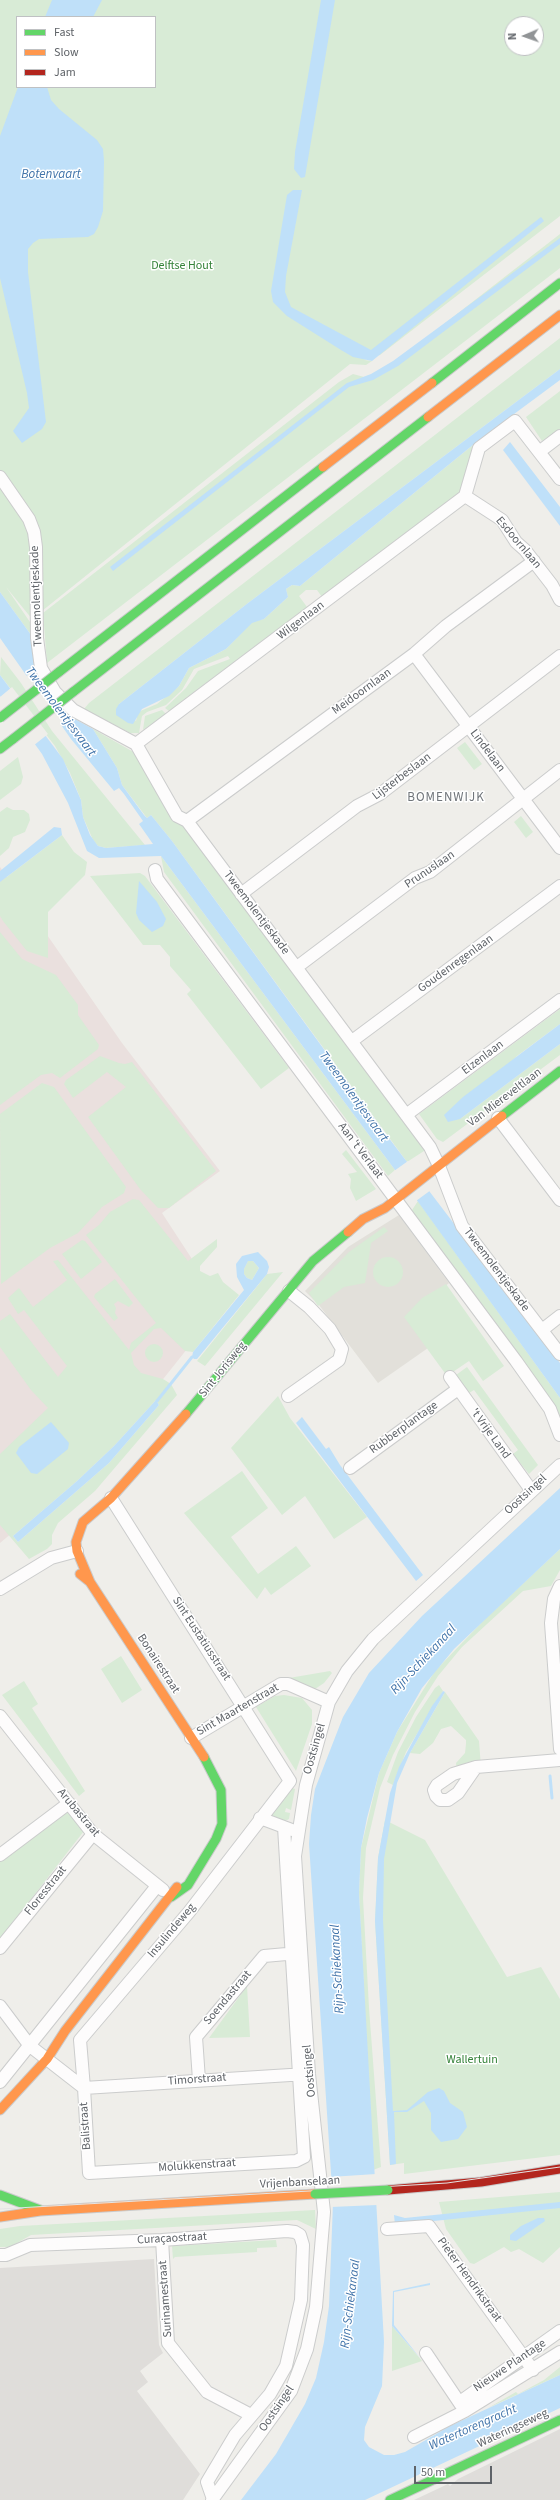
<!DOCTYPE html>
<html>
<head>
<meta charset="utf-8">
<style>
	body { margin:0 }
	#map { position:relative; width:560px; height:2500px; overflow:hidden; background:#efeeea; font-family:"Source Sans 3",sans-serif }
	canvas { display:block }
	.legend { position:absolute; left:16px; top:16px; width:140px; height:72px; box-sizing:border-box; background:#fff; border:1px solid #bfc1c3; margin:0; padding:5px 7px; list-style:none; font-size:12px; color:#5f6368 }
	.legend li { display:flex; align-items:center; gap:8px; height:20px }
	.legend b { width:20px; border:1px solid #bfc1c3 }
	.north { position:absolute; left:504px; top:16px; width:40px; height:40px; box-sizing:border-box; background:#fff; border:1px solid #bfc1c3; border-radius:50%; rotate:268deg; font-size:11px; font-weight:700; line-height:16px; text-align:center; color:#5f6368 }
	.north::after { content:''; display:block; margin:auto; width:14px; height:18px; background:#919496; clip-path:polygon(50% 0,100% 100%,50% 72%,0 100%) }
	.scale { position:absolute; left:414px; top:2466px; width:78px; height:18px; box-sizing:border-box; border:2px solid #5f6368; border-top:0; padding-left:5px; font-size:12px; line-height:14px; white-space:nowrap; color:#5f6368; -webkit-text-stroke:3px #fff; paint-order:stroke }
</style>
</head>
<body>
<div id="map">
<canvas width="560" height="2500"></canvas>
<ul class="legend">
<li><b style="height:5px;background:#63d668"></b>Fast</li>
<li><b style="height:5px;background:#ff974d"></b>Slow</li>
<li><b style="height:5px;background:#b3261e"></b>Jam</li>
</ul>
<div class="north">N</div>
<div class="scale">50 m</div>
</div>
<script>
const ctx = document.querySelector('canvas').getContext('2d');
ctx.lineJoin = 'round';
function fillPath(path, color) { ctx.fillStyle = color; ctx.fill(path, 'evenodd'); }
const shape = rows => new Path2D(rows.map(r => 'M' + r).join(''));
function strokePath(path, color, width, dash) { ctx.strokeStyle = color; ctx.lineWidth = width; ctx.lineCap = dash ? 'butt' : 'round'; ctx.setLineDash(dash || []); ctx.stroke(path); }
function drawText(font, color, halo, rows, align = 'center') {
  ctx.font = font + ' "Source Sans 3",sans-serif'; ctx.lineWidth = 3; ctx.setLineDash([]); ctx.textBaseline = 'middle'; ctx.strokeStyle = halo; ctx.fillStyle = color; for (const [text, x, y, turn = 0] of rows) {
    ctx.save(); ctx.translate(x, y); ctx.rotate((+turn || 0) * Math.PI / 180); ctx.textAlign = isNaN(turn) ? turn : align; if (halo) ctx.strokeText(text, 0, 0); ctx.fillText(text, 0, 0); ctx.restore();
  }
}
fillPath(shape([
	[154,2259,159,2345,163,2353,140,2371,148,2382,137,2391,200,2474,183,2500,0,2500,0,2268],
	[560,2429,560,2500,414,2500,448,2484,450,2486,458,2479]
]), '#dfddda');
fillPath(shape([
	[399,1215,449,1283,408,1319,428,1348,378,1383,319,1305,305,1291,348,1247]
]), '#e2e0da');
fillPath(shape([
	[0,867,122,1043,220,1171,162,1213,222,1305,98,1461,0,1543]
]), '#eae0de');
fillPath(shape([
	[0,0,560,0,560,216,380,355,364,360,372,361,366,365,350,364,32,619,6,587,32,625,34,639,0,592],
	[17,17,155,17,155,87,17,87],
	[512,24,536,24,536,48,512,48],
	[560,234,560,268,47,663,43,613,339,382,353,374,364,377,386,369],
	[560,338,560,369,248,603,119,704,136,721,138,712,157,704,179,686,189,668,226,649,252,622,264,619,288,597,286,589,292,585,300,586,479,440,460,496,322,597,317,590,306,590,299,596,307,607,169,711,165,708,186,688,198,671,230,659,228,656,194,669,182,690,166,705,147,712,142,716,139,733,130,733,84,709,89,703],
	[560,391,560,429,542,441,526,417],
	[1,657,21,683,52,731,145,845,106,848,98,846,93,840,83,817,81,800,70,773,55,746,0,675],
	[162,710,166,714,143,730,145,716],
	[93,729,137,754,424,1143,424,1151,407,1162,172,841,151,815,147,818,122,785,117,768],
	[465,742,482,764,474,770,457,748],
	[18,757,23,777,21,784,0,800,0,771],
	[7,807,13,810,24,810,29,814,30,820,25,832,13,837,9,848,0,856,0,812],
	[521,816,533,832,526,838,514,822],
	[62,835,74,852,87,862,85,875,48,912,48,958,27,951,3,921,0,916,0,882],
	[161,856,395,1170,388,1176,164,872],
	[140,873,145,876,289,1068,261,1089,187,994,191,990,170,966,170,957,160,945,143,945,90,876],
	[0,932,22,959,56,975,78,1005,78,1015,99,1045,98,1049,60,1078,52,1073,41,1075,0,1105],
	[560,1009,560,1024,517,1056,460,1119,560,1044,560,1055,443,1142,437,1139,419,1114],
	[100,1056,119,1063,125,1064,132,1062,216,1171,169,1208,158,1208,140,1189,88,1117,126,1087,107,1072,73,1098,64,1084,66,1080],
	[42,1083,54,1087,126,1187,124,1193,102,1207,78,1233,50,1248,1,1284,0,1114],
	[346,1150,376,1189,356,1201,350,1188,351,1179,348,1174,357,1172,342,1154],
	[133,1199,139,1200,188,1261,217,1239,217,1247,200,1266,200,1271,210,1276,218,1273,223,1282,239,1295,193,1352,185,1351,161,1328,154,1329,131,1353,134,1365,141,1373,163,1379,171,1384,177,1395,95,1491,58,1523,52,1535,52,1544,47,1549,29,1559,0,1525,0,1454,48,1408,31,1390,0,1347,0,1321,10,1314,58,1377,67,1366,24,1310,18,1314,8,1298,19,1288,33,1307,67,1280,53,1261,58,1260,129,1350,131,1343,156,1323,86,1235,99,1225,110,1212],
	[156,1400,159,1405,109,1463,18,1542,13,1536,77,1481,114,1446],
	[418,1201,560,1398,560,1420,410,1213],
	[384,1227,388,1231,371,1243,365,1283,344,1287,318,1306,309,1293,349,1252],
	[82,1240,85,1241,102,1262,81,1279,62,1254],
	'373 1272a15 15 0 1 1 30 0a15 15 0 1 1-30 0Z',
	[248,1261,253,1261,259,1268,252,1280,247,1278,244,1274,244,1269],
	[283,1272,205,1366,197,1361,267,1274],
	[115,1279,133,1303,129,1307,118,1301,114,1304,116,1308,115,1313,118,1318,114,1321,94,1297,95,1294],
	[446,1284,504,1366,483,1381,469,1361,447,1376,404,1317,422,1298],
	'145 1353a9 9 0 1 1 18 0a9 9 0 1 1-18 0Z',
	[467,1367,538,1465,529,1474,513,1454,518,1450,474,1390,469,1393,456,1375],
	[278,1396,290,1418,367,1517,334,1539,305,1496,282,1515,231,1448],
	[242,1471,268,1508,231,1537,258,1574,296,1546,311,1566,271,1595,265,1587,257,1599,184,1513],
	[560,1549,560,1570,551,1586,523,1591,462,1647,438,1676,415,1712,393,1755,380,1788,366,1848,363,1898,369,2008,381,2167,373,2170,359,1893,361,1848,379,1773,397,1732,435,1671,487,1617],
	[121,1656,142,1690,122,1703,101,1669],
	[330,1671,332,1673,324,1683,315,1689,283,1679],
	[24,1681,38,1704,32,1708,85,1791,79,1796,2,1695],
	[439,1685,443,1691,406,1752,393,1785,387,1782,398,1752,416,1717,435,1688],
	[445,1692,479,1741,481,1767,457,1772,456,1763,465,1753,466,1744,466,1740,451,1726,441,1729,433,1743,420,1754,410,1753],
	[284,1695,302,1698,312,1710,312,1724,296,1771,256,1707,275,1696],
	[292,1788,295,1789,291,1810,286,1808,285,1812,290,1813,289,1819,283,1822,269,1818],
	[68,1813,84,1831,0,1939,0,1861,61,1814],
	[385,1820,425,1840,507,1977,541,1967,560,1999,560,2155,404,2174,404,2163,390,2165,375,1921,378,1858],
	[247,1986,250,2037,209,2038],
	[560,2192,560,2247,543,2263,519,2249,511,2252,504,2247,474,2264,470,2263,446,2229,439,2202],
	[315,2210,316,2229,297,2220,31,2235,10,2247,0,2247,0,2229,20,2226],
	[276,2240,277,2247,257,2248,257,2252,175,2257,173,2259,172,2246],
	[392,2326,418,2356,422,2361,392,2371],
	[560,2367,560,2375,488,2408,516,2392,518,2394,544,2380]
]), '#d8ebd6');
fillPath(shape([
	[52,0,102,0,93,17,45,17],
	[321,0,335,0,305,177,301,178,294,169,295,152],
	[18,87,47,87,51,100,59,109,97,140,103,149,104,161,103,211,98,227,94,234,88,237,39,239,33,243,28,249,28,272,46,422,42,429,22,443,13,431,29,408,27,393,0,278,0,136],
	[293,190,302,190,286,276,285,292,291,307,371,350,541,217,544,221,372,361,353,357,341,350,287,316,273,302,271,291,287,195],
	[560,238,560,244,398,366,373,380,349,387,113,571,110,567,347,383,371,374,393,361],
	[560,369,560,380,479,440,300,586,292,585,286,589,288,597,264,619,252,623,226,649,189,668,179,686,169,696,142,709,133,724,128,723,116,715,116,709,119,704,248,603],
	[510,442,560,507,560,526,503,450],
	[0,592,34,639,53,692,71,717,93,729,117,768,122,785,144,815,147,818,151,815,172,841,385,1133,560,1363,560,1398,395,1170,161,856,99,858,87,851,68,803,42,754,0,696,0,675,63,759,81,800,83,817,90,835,98,846,106,848,153,844,139,824,143,821,124,794,119,788,114,791,71,739,0,638],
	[54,827,61,828,62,835,0,882,0,871],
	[139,881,157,902,166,919,163,926,152,932,139,920,136,913],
	[560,1024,560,1044,460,1119,448,1122,444,1115,463,1097],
	[258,1252,267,1261,269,1267,267,1274,197,1359,194,1359,192,1357,193,1352,244,1290,237,1277,236,1264,242,1256],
	[248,1261,253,1261,259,1268,252,1280,247,1278,244,1274,244,1269],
	[156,1400,159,1405,109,1463,18,1542,13,1536,77,1481,114,1446],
	[302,1417,326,1449,329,1447,340,1465,423,1575,416,1581,296,1423],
	[51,1422,69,1443,68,1449,37,1474,31,1473,16,1453,19,1447],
	[560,1488,560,1549,454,1649,422,1688,397,1732,379,1773,367,1818,361,1848,359,1893,384,2342,382,2386,365,2427,364,2440,369,2447,384,2455,394,2455,405,2452,450,2426,560,2375,560,2408,365,2500,241,2500,276,2454,305,2404,316,2378,324,2342,329,2306,333,2203,309,1844,311,1815,315,1789,343,1717,369,1673,422,1616],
	[443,1691,445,1692,410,1753,397,1783,384,1859,383,1920,386,1980,393,2111,407,2110,428,2092,439,2088,444,2091,450,2103,463,2112,467,2127,458,2139,441,2142,431,2130,431,2113,424,2101,407,2112,394,2112,396,2164,390,2165,375,1921,378,1858,390,1793,399,1767,432,1706],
	[560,2202,560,2208,395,2225,394,2215,405,2218],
	[538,2218,544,2218,545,2221,516,2241,510,2240,510,2235,521,2226],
	[430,2283,430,2285,394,2292,394,2325,420,2358,392,2326,393,2291]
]), '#bfe0f9');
fillPath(shape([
	[39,666,72,715,59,726,25,677],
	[12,687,48,734,33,746,0,699,0,697],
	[408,1161,431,1190,416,1201,394,1171],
	[376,2174,377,2205,331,2207,330,2177]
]), '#efeeea');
strokePath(shape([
	[157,1401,192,1357],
	[550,1776,552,1798]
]), '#bfe0f9', 3);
const street = shape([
	[539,452,560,436],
	[0,477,29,519,34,532,36,547,37,638,41,668,55,692,73,710,136,744,177,816,187,821,430,1147,439,1166,462,1226,560,1354],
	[465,496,479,448,515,421,560,479],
	[465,496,502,520,516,542,525,550,552,585,560,600],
	[414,654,560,848],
	[136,744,465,496],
	[187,821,414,654,446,626,534,561],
	[155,870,157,879,516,1361,550,1409,560,1435],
	[241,894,357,806,380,794,560,656],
	[297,967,415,878,430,872,560,770],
	[352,1041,560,886],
	[406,1115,560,1000],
	[498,1118,560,1200],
	[542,1330,560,1316],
	[450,1377,531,1490],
	[288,1396,339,1360,342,1349,330,1329,309,1307,289,1291],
	[350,1468,458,1389],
	[111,1498,290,1781],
	[560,1586,554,1599,551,1623,560,1749],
	[0,1589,51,1558,77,1551],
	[0,1716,93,1834,163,1890],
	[191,1738,281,1684,288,1684,329,1702],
	[476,1767,458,1793,448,1800,440,1800,436,1796,434,1790,437,1785,453,1774,476,1767],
	[476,1767,560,1760],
	[290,1781,189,1912,80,2040,84,2088,306,2074],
	[260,1818,292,1830],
	[0,1855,69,1803],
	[0,1948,93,1834],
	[0,2006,30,2046,84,2088,89,2173,296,2161,304,2157,284,1827],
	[199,2080,196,2037,264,1956,298,1953],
	[0,2082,157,1886],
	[387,2229,429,2226,533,2370],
	[162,2240,168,2343,207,2392,251,2415],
	[0,2255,6,2255,30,2245,162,2240,287,2231,295,2232,300,2235,303,2245,301,2300,286,2366,270,2394,235,2435,207,2482,213,2499],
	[426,2353,463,2408],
	[460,2402,560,2331],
	[414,2437,465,2411,560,2352],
	[212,2500,291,2391,307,2349,316,2307,324,2212,309,2074,295,1856,306,1785,329,1702,347,1671,373,1639,560,1465]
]);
const fast = shape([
	[432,383,560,283],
	[59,672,323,467],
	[73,692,428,417],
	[0,749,13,739],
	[502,1116,560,1071],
	[186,1414,313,1261,348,1232],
	[171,1897,188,1885,216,1839,222,1824,221,1790,204,1757],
	[0,2195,40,2210],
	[390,2500,560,2420]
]);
const slow = shape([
	[428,417,560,315],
	[323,467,432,383],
	[348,1232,363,1219,385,1208,502,1116],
	[80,1574,90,1582,204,1757],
	[90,1582,77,1551,76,1542,83,1522,111,1498,186,1414],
	[0,2110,47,2059,65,2031,177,1887],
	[0,2217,40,2211,315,2194]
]);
const jam = shape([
	[388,2190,481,2182,560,2169]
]);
strokePath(street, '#cbcccc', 14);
strokePath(fast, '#cacacb', 11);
strokePath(slow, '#cacacb', 11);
strokePath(jam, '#cacacb', 11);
strokePath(street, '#fdfcfc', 12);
strokePath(fast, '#63d668', 9);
strokePath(slow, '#ff974d', 9);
strokePath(jam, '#b3261e', 9);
strokePath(shape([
	[0,2209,447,2183,560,2167]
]), '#e4e4e4', 1);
const fastBridge = shape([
	[0,718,59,672],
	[13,739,73,692],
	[315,2194,388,2190]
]);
strokePath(fastBridge, '#cacacb', 11, []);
strokePath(fastBridge, '#63d668', 9);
drawText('12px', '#348238', '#fff', [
	["Delftse Hout",182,266],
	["Wallertuin",472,2060]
]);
drawText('12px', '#5f6368', '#fff', [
	["Esdoornlaan",518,543,50],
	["Tweemolentjeskade",37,596,-92],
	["Wilgenlaan",301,621,-37],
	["Meidoornlaan",362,692,-36],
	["Lindelaan",487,751,53],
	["Lijsterbeslaan",402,777,-37],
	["Prunuslaan",430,870,-34],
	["Tweemolentjeskade",256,913,53],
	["Goudenregenlaan",456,964,-36],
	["Elzenlaan",483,1058,-37],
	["Van Miereveltlaan",505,1098,-37],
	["Aan 't Verlaat",360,1151,53],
	["Tweemolentjeskade",496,1270,53],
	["Sint Jorisweg",223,1370,-51],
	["Rubberplantage",404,1428,-36],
	["'t Vrije Land",490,1434,54],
	["Oostsingel",526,1495,-43],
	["Sint Eustatiusstraat",201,1639,57],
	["Bonairestraat",158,1664,57],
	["Sint Maartenstraat",238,1710,-30],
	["Oostsingel",315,1749,-74],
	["Arubastraat",78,1813,50],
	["Floresstraat",46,1891,-51],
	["Insulindeweg",172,1931,-50],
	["Soendastraat",228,1998,-50],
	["Oostsingel",310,2071,-95],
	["Timorstraat",197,2080,-4],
	["Balistraat",86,2126,-94],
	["Molukkenstraat",197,2166,-4],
	["Vrijenbanselaan",300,2183,-3],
	["Curaçaostraat",172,2239,-3],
	["Pieter Hendrikstraat",469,2280,54],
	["Surinamestraat",166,2299,-94],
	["Nieuwe Plantage",510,2366,-34],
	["Oostsingel",277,2409,-56],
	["Wateringseweg",513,2429,-25]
]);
drawText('italic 13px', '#4174aa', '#fff', [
	["Botenvaart",51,175],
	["Tweemolentjesvaart",60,712,53],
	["Tweemolentjesvaart",353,1097,54],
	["Rijn-Schiekanaal",424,1660,-47],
	["Rijn-Schiekanaal",338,1969,-93],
	["Rijn-Schiekanaal",351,2304,-83],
	["Watertorengracht",473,2428,-24]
]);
ctx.letterSpacing = '1px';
drawText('13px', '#70757a', '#fff', [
	["BOMENWIJK",446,798]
]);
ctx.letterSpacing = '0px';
</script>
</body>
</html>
